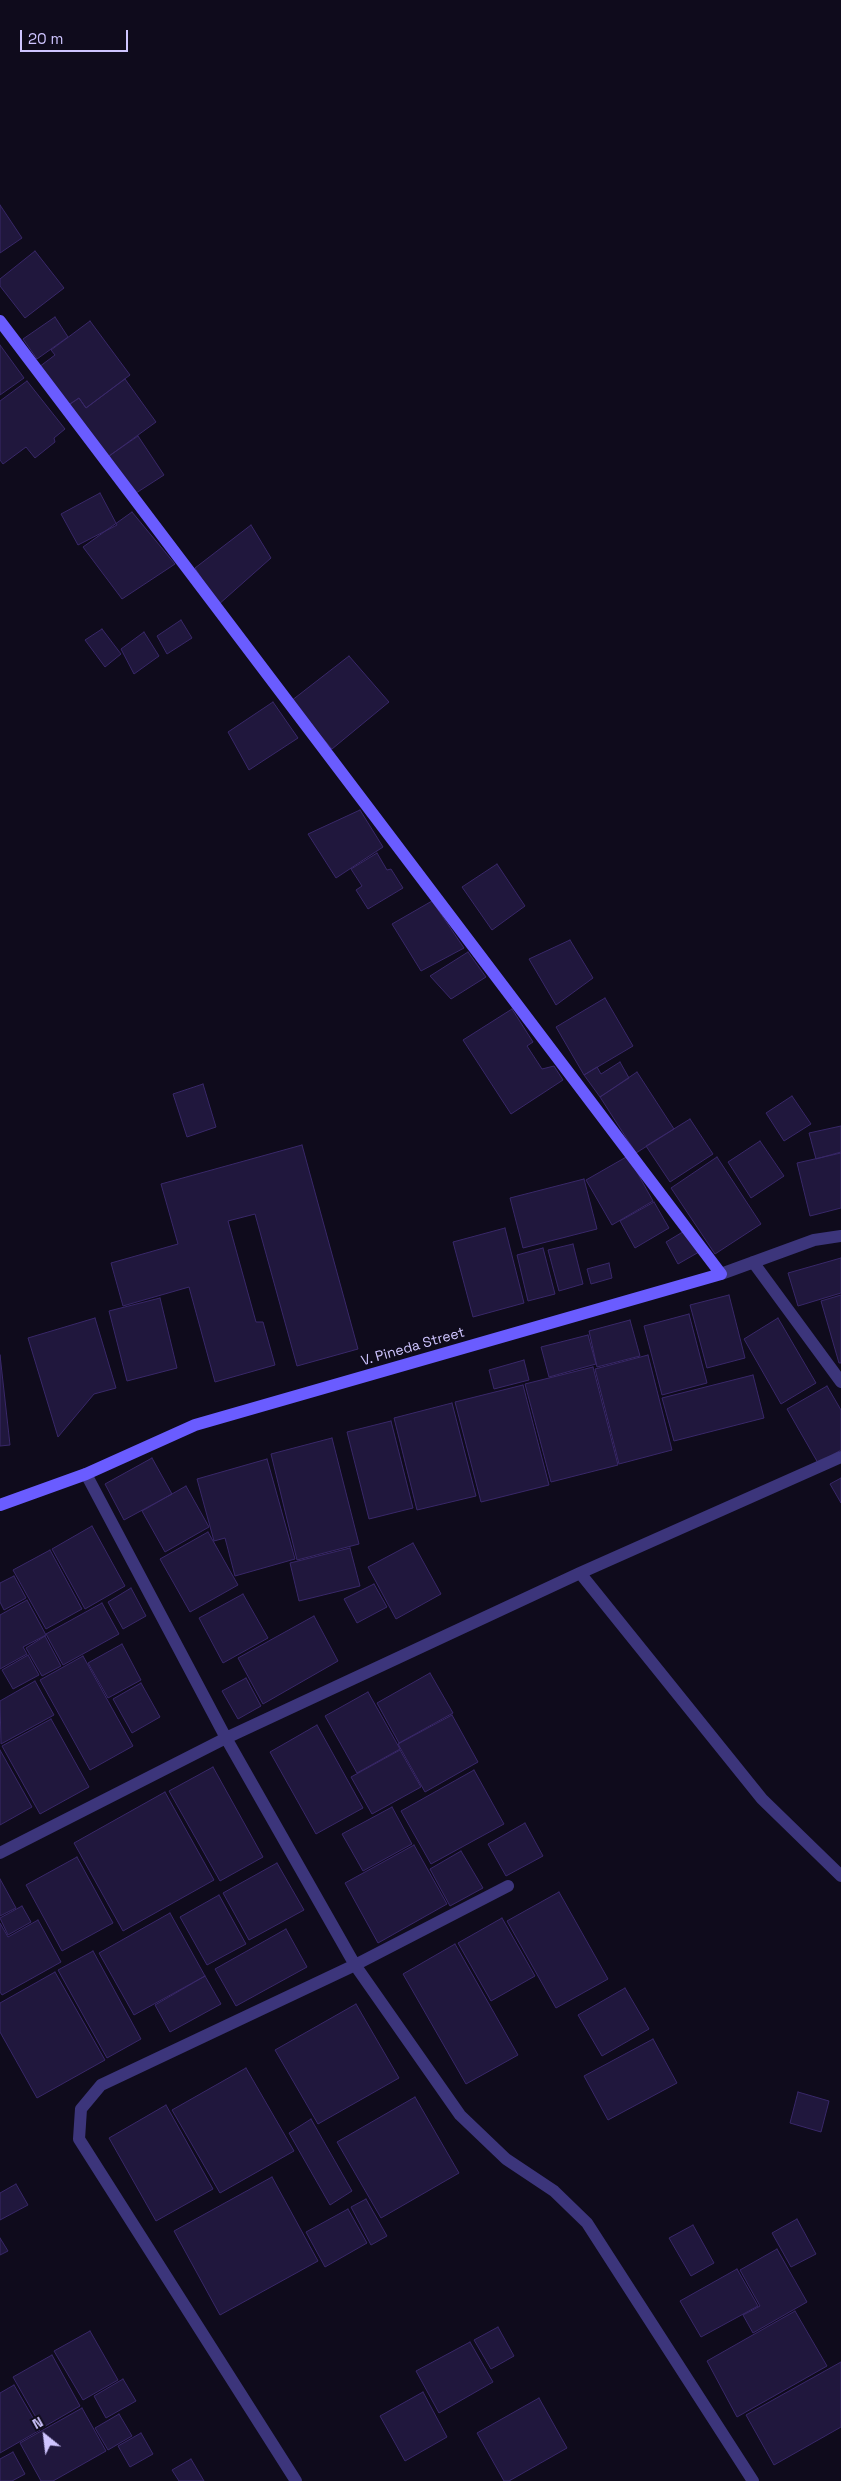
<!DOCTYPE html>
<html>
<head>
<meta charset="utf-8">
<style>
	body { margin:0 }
	#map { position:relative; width:841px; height:2481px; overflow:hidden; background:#0f0b1c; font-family:"Space Grotesk",sans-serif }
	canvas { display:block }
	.north { position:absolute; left:20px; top:2411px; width:50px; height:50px; -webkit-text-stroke:4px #0f0b1c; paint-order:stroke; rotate:331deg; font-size:14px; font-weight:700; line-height:20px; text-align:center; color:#cfc5ff }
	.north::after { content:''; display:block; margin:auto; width:18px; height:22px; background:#cfc5ff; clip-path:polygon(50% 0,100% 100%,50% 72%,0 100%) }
	.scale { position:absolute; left:20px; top:30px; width:108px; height:22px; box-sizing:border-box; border:2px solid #cfc5ff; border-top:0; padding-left:6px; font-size:15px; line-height:18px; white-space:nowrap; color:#cfc5ff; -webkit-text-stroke:4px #0f0b1c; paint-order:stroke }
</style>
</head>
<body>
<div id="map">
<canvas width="841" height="2481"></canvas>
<div class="north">N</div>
<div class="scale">20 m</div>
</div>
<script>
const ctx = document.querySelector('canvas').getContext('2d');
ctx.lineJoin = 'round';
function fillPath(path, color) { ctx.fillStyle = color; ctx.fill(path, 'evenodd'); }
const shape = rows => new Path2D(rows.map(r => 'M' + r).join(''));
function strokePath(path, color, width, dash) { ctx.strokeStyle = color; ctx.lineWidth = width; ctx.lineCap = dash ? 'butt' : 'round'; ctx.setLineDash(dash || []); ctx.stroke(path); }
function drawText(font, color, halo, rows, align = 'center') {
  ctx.font = font + ' "Space Grotesk",sans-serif'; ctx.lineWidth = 4; ctx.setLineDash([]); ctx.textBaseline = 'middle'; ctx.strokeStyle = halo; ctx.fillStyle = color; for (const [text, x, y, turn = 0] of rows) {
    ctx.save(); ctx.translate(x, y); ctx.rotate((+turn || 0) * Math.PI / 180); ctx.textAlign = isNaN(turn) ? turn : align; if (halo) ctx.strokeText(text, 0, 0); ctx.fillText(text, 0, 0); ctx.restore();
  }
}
const building = shape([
	[0,205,22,238,0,253,0,205],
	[35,251,64,288,25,318,0,286,0,279,35,251],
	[55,317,68,337,37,359,23,339,55,317],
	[90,321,130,375,86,408,79,398,67,406,39,367,55,355,51,350,90,321],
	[0,345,24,378,0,395,0,345],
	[125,379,156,422,105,459,67,406,79,398,86,408,125,379],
	[27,381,65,429,54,438,55,442,35,458,26,447,3,464,0,460,0,401,27,381],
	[138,436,164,475,133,495,109,456,138,436],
	[100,493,117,525,78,545,61,514,100,493],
	[132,512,175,564,122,599,83,547,132,512],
	[251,525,271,558,218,605,195,568,251,525],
	[181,620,192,638,167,654,157,636,181,620],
	[102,629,121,654,105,667,85,640,102,629],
	[144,632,159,656,134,674,121,649,144,632],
	[349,656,389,702,332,749,291,701,349,656],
	[273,702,298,738,249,770,228,732,273,702],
	[360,810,383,847,336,878,308,834,360,810],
	[377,853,387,870,391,869,403,888,368,909,356,890,362,886,351,869,377,853],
	[497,864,525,906,492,930,462,887,497,864],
	[432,901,464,948,421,971,392,924,432,901],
	[570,940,593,978,556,1005,529,959,570,940],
	[468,952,486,977,451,999,430,976,468,952],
	[605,998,633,1046,584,1075,556,1027,605,998],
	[512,1009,533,1042,527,1046,542,1069,554,1066,563,1080,511,1114,463,1040,512,1009],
	[620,1062,629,1078,600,1097,584,1075,597,1067,601,1074,620,1062],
	[637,1072,674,1129,636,1153,600,1097,637,1072],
	[203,1084,216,1127,187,1137,173,1094,203,1084],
	[792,1096,811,1124,784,1141,766,1113,792,1096],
	[690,1119,713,1154,670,1182,646,1146,690,1119],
	[841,1126,841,1152,816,1159,809,1133,841,1126],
	[760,1141,784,1176,751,1198,728,1162,760,1141],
	[302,1145,358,1349,297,1366,255,1214,228,1221,256,1322,263,1322,275,1365,215,1382,189,1287,123,1306,111,1263,178,1244,161,1184,302,1145],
	[841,1153,841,1208,810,1216,797,1163,841,1153],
	[628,1156,653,1201,612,1225,586,1180,628,1156],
	[717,1157,761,1224,715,1254,671,1188,717,1157],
	[584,1179,597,1229,523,1248,510,1198,584,1179],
	[654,1202,669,1228,635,1248,620,1221,654,1202],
	[505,1228,524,1303,473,1317,453,1242,505,1228],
	[686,1230,699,1252,678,1264,666,1242,686,1230],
	[573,1244,583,1284,559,1291,548,1250,573,1244],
	[543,1248,555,1294,528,1301,517,1255,543,1248],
	[841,1258,841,1293,798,1306,788,1273,841,1258],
	[609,1263,612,1278,591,1284,587,1269,609,1263],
	[729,1295,745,1358,707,1368,690,1305,729,1295],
	[841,1295,841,1363,839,1363,821,1301,841,1295],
	[160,1298,177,1368,127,1381,109,1311,160,1298],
	[689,1314,707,1383,662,1395,644,1326,689,1314],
	[95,1318,116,1388,94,1394,58,1437,28,1338,95,1318],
	[778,1318,816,1383,781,1404,744,1339,778,1318],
	[630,1320,640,1356,597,1367,589,1331,630,1320],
	[588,1335,596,1364,549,1377,541,1347,588,1335],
	[0,1355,10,1445,0,1446,0,1355],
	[648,1355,672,1450,619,1464,595,1369,648,1355],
	[524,1360,529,1380,494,1389,489,1370,524,1360],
	[593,1367,618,1465,551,1482,525,1384,593,1367],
	[753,1375,764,1418,674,1441,662,1398,753,1375],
	[523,1385,549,1485,481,1502,455,1402,523,1385],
	[827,1386,841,1410,841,1450,818,1463,787,1409,827,1386],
	[452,1403,476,1496,417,1510,394,1418,452,1403],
	[391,1421,413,1508,369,1519,347,1432,391,1421],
	[332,1438,359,1544,297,1560,271,1454,332,1438],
	[152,1458,172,1494,124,1520,105,1484,152,1458],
	[267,1459,295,1559,235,1576,225,1538,214,1541,197,1479,267,1459],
	[841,1478,841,1503,830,1484,841,1478],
	[186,1486,209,1527,165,1552,142,1511,186,1486],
	[92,1526,125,1586,85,1609,52,1549,92,1526],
	[208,1532,238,1585,190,1612,160,1559,208,1532],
	[413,1543,441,1594,396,1619,368,1567,413,1543],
	[350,1548,360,1586,299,1601,290,1563,350,1548],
	[50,1550,82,1609,46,1629,13,1570,50,1550],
	[14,1576,26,1598,4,1610,0,1602,0,1583,14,1576],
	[374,1584,387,1607,357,1623,344,1599,374,1584],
	[131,1588,146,1616,123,1629,108,1602,131,1588],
	[243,1594,268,1638,223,1663,199,1618,243,1594],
	[27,1600,46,1635,23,1647,27,1654,0,1669,0,1615,27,1600],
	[102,1603,119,1634,63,1665,46,1634,102,1603],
	[314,1616,338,1661,263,1704,238,1658,314,1616],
	[45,1636,61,1666,42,1676,26,1648,45,1636],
	[122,1644,141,1680,108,1698,88,1663,122,1644],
	[28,1655,39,1675,13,1689,2,1670,28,1655],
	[83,1656,133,1746,90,1770,40,1680,83,1656],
	[430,1673,453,1713,399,1743,377,1703,430,1673],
	[246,1678,261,1706,238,1719,222,1691,246,1678],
	[35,1681,54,1715,1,1744,0,1701,35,1681],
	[141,1683,160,1717,132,1733,113,1699,141,1683],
	[368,1692,400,1749,357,1773,325,1716,368,1692],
	[452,1715,478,1762,425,1792,398,1744,452,1715],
	[51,1719,89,1787,40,1814,2,1746,51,1719],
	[317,1725,363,1808,316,1834,270,1752,317,1725],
	[0,1750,32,1807,0,1825,0,1750],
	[400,1750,421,1787,372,1814,351,1777,400,1750],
	[213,1767,263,1857,220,1881,169,1791,213,1767],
	[474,1770,504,1824,431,1864,401,1811,474,1770],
	[165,1792,214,1880,123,1931,74,1843,165,1792],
	[392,1807,412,1844,363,1871,342,1834,392,1807],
	[525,1823,543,1856,506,1876,488,1844,525,1823],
	[414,1845,447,1904,378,1943,345,1883,414,1845],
	[461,1851,483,1888,450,1906,430,1869,461,1851],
	[77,1857,113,1923,62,1951,26,1885,77,1857],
	[277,1863,304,1910,249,1940,223,1893,277,1863],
	[0,1879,16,1908,0,1916,0,1879],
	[559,1892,608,1979,556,2008,507,1921,559,1892],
	[219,1895,246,1944,207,1965,180,1917,219,1895],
	[22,1906,31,1922,8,1935,0,1918,22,1906],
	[170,1913,205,1976,134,2015,99,1953,170,1913],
	[502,1918,535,1976,491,2001,458,1943,502,1918],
	[38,1920,61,1962,2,1995,0,1992,0,1923,8,1937,38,1920],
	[286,1929,307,1967,236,2006,215,1969,286,1929],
	[455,1944,518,2055,466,2084,403,1974,455,1944],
	[93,1951,141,2039,107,2058,58,1970,93,1951],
	[55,1972,105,2060,37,2098,0,2032,0,2003,55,1972],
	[205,1976,221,2004,170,2032,155,2005,205,1976],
	[625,1988,649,2029,602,2056,578,2015,625,1988],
	[356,2004,399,2078,318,2124,275,2050,356,2004],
	[653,2039,677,2083,608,2120,584,2076,653,2039],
	[246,2068,294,2151,220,2193,172,2110,246,2068],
	[798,2092,829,2101,821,2132,790,2123,798,2092],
	[415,2097,459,2173,381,2218,337,2142,415,2097],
	[166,2105,213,2189,156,2221,109,2138,166,2105],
	[311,2119,352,2191,330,2205,289,2133,311,2119],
	[272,2177,318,2261,220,2315,174,2231,272,2177],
	[16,2184,28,2205,0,2220,0,2193,16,2184],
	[366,2199,387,2236,371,2245,351,2207,366,2199],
	[348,2209,367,2243,325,2267,306,2232,348,2209],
	[797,2219,816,2254,791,2267,772,2233,797,2219],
	[693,2225,714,2263,691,2276,669,2238,693,2225],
	[0,2238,8,2251,0,2255,0,2238],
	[777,2249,807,2302,753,2333,743,2315,760,2306,740,2270,777,2249],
	[737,2269,758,2306,701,2337,680,2301,737,2269],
	[795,2311,827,2366,737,2417,707,2361,795,2311],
	[498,2327,514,2356,491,2369,474,2340,498,2327],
	[90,2331,118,2380,83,2400,54,2351,90,2331],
	[470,2342,493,2382,439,2413,416,2371,470,2342],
	[52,2355,80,2406,42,2428,13,2377,52,2355],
	[841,2362,841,2427,774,2465,746,2415,841,2362],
	[123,2379,136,2401,106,2418,94,2396,123,2379],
	[14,2385,40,2430,0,2453,0,2393,14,2385],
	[423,2392,447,2437,405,2461,380,2416,423,2392],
	[539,2398,567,2448,509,2481,504,2481,477,2433,539,2398],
	[82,2408,106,2451,53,2481,41,2481,20,2443,82,2408],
	[119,2414,132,2436,108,2450,95,2428,119,2414],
	[141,2433,153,2454,130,2467,118,2446,141,2433],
	[13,2452,25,2474,12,2481,0,2481,0,2459,13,2452],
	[191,2459,204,2481,179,2481,172,2470,191,2459]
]);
fillPath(building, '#20173d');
strokePath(building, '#392869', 1);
strokePath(shape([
	[753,1262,841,1382],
	[721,1274,814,1240,841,1236],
	[86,1474,226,1738,355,1965,460,2115,506,2159,554,2191,587,2223,753,2481],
	[580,1573,762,1799,841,1876],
	[0,1853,226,1738,580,1573,841,1457],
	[296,2481,79,2139,81,2109,101,2085,355,1965,508,1886]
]), '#3c357b', 12);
strokePath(shape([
	[0,321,721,1274,195,1425,86,1474,0,1505]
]), '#6a5cff', 12);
drawText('14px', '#cfc5ff', '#0f0b1c', [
	["V. Pineda Street",413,1347,-16]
]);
</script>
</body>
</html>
